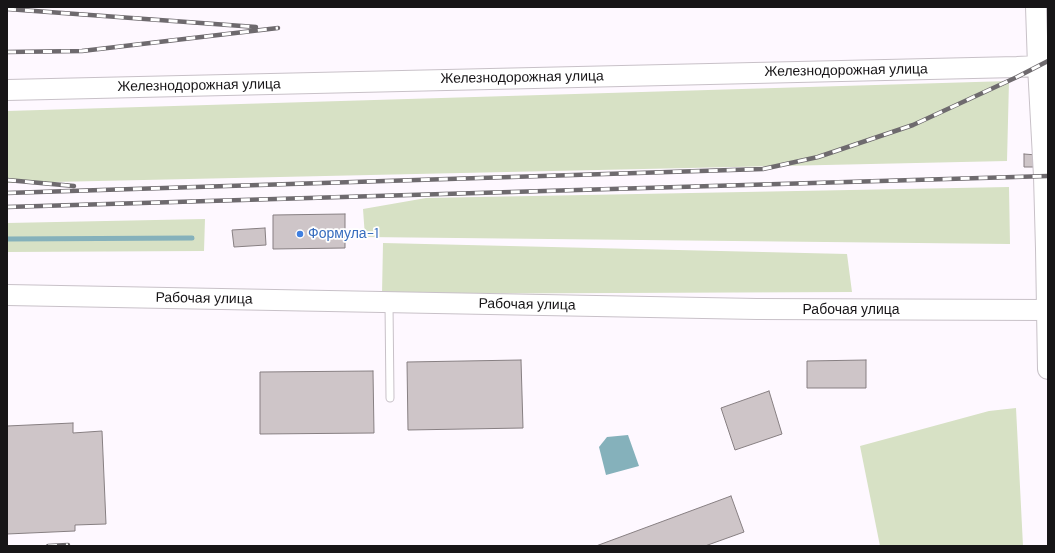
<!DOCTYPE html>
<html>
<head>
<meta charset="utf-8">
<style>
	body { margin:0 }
	#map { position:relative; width:1055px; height:553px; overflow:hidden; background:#fef8ff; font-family:"DM Sans",sans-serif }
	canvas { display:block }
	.frame { position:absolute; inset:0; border:8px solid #171517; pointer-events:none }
</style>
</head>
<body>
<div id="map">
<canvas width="1055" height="553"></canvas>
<div class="frame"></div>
</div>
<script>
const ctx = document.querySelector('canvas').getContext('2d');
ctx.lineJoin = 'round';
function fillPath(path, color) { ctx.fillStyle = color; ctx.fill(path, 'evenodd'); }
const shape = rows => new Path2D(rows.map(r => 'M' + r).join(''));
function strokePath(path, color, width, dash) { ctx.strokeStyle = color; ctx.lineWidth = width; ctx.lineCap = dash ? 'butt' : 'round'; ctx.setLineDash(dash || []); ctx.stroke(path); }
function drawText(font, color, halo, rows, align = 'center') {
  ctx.font = font + ' "DM Sans",sans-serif'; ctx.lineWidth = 3.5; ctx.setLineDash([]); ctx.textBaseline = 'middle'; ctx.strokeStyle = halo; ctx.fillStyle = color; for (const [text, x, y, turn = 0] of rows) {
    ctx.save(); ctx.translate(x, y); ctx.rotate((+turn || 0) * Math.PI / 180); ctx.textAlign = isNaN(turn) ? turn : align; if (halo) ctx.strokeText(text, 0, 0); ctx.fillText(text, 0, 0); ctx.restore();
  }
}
fillPath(shape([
	[1009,81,1007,161,7,183,7,111],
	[1009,187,1010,244,365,237,363,209,426,198],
	[205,219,204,251,7,252,7,223],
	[383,243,847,254,852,292,382,294],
	[1016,408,1023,546,880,546,860,446,989,411]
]), '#d7e1c5');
fillPath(shape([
	[628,435,639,466,606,475,599,447,607,437]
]), '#85b1bb');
strokePath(shape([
	[7,239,192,238]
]), '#85b1bb', 5);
const building = shape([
	[1024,154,1037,155,1037,167,1024,167,1024,154],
	[345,214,345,248,273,249,273,215,345,214],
	[265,228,266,245,234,247,232,230,265,228],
	[521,360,523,428,408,430,407,362,521,360],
	[866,360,866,388,807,388,807,361,866,360],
	[373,371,374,433,260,434,260,372,373,371],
	[769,391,782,434,735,450,721,408,769,391],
	[73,423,73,433,102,431,106,524,75,525,75,531,7,534,7,426,73,423],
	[731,496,744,532,705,546,596,546,731,496]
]);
fillPath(building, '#cec5c8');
strokePath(building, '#877f82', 1);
const lane = shape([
	[389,304,390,398]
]);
const secondary = shape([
	[1036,7,1038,66,1044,176,1046,249,1048,369],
	[7,90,1017,67,1038,66],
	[7,295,757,309,1048,310]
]);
strokePath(lane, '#c8c1c8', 9);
strokePath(secondary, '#c8c1c8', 22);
strokePath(lane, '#fff', 7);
strokePath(secondary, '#fff', 20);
const rail = shape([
	[7,9,256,27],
	[7,52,82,51,278,28],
	[7,180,74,186],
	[7,193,763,169,818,157,913,125,1017,77,1048,61],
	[7,207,1048,176],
	[48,546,68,545]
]);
strokePath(rail, '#6e6a6e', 4.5);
strokePath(rail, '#fff', 3, [9]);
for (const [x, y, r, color] of [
	[300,234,4,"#3f7fe0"]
]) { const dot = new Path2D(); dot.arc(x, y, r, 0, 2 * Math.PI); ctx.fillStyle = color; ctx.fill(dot); strokePath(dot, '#fff', 1.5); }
drawText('14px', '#171517', '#fff', [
	["Железнодорожная улица",846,71,-1],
	["Железнодорожная улица",522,78,-1],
	["Железнодорожная улица",199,86,-1],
	["Рабочая улица",204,299,1],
	["Рабочая улица",527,305,1],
	["Рабочая улица",851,310]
]);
drawText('14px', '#366cbe', '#fff', [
	["Формула-1",308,234]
], 'left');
</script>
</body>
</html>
